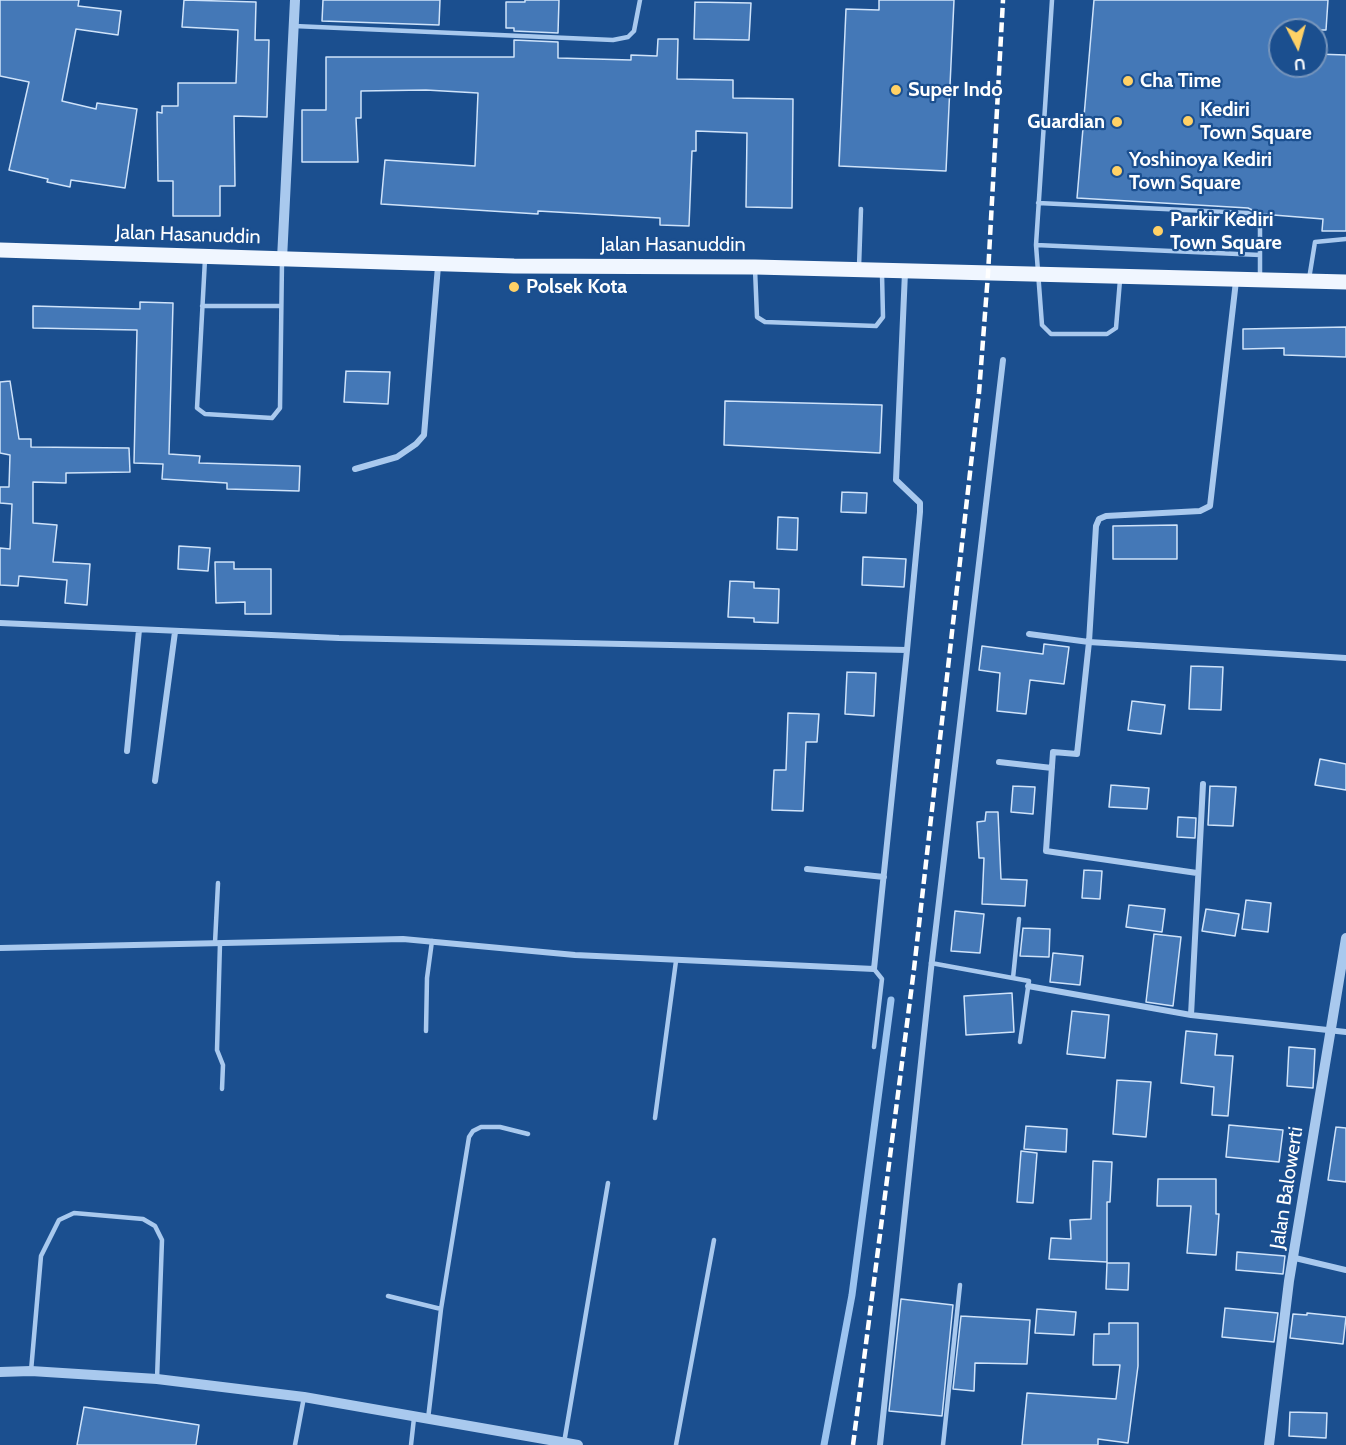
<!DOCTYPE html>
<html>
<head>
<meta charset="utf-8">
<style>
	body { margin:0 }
	#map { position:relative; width:1346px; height:1445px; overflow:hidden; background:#1b4f8f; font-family:Cabin,sans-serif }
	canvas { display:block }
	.north { position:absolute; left:1268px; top:18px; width:60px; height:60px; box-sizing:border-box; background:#1b4f8f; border:2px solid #7695bc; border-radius:50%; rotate:174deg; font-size:16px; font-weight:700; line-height:24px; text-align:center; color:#fff }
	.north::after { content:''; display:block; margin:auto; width:21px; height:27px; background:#ffd166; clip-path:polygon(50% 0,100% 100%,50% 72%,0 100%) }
</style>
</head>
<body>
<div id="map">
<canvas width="1346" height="1445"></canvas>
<div class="north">U</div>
</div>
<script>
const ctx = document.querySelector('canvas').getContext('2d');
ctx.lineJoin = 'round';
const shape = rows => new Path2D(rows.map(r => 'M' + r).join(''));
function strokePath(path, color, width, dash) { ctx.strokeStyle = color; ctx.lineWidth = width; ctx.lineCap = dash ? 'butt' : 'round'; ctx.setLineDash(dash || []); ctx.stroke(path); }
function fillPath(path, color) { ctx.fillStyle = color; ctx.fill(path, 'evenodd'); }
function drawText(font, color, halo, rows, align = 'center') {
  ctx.font = font + ' Cabin,sans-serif'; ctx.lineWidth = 4.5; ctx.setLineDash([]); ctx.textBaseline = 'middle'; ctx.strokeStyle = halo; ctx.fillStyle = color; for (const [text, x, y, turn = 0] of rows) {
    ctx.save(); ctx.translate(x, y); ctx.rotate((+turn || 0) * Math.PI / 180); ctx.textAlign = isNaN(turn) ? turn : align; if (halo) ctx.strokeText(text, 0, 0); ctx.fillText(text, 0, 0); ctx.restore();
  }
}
strokePath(shape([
	[824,1445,852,1295,891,1000]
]), '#9cc4f0', 7);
const building = shape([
	[0,0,79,0,78,6,121,11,118,35,76,29,62,101,96,109,97,103,137,109,125,188,71,180,70,187,47,182,48,179,9,170,29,82,0,76,0,0],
	[184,0,256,2,255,40,269,40,267,117,234,116,235,186,220,186,220,216,173,216,173,181,158,181,157,112,162,113,162,106,178,106,178,83,236,83,238,30,182,27,184,0],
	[323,0,440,0,439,25,322,21,323,0],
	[525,0,559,0,558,33,514,31,514,28,506,28,506,2,525,2,525,0],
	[879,0,954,0,946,171,839,166,846,9,879,10,879,0],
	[1094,0,1328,0,1326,30,1280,30,1280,66,1316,66,1316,54,1346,55,1346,231,1322,231,1323,219,1261,214,1248,208,1077,198,1094,0],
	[695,2,751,3,749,40,694,39,695,2],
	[658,39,678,39,677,79,733,80,733,98,793,99,792,208,746,207,747,133,696,131,696,151,692,151,689,226,660,225,660,218,538,211,538,214,381,204,385,160,475,166,478,93,426,90,361,91,361,118,356,118,358,162,302,162,302,110,326,110,326,57,514,57,514,40,558,42,558,58,631,60,631,55,657,56,658,39],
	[140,302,173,303,169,454,200,456,199,463,300,466,299,491,227,489,227,483,162,479,163,464,134,463,137,330,33,328,33,306,140,309,140,302],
	[1346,327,1346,357,1284,355,1284,348,1243,349,1243,329,1346,327],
	[346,371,390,372,388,404,344,402,346,371],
	[10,381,19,439,31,439,31,447,129,448,130,472,66,473,66,483,33,482,33,523,57,525,53,562,90,564,87,605,65,603,67,580,19,576,18,586,0,585,0,548,10,549,12,504,0,503,0,487,9,487,10,455,0,453,0,382,10,381],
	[725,401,882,405,880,453,724,445,725,401],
	[842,492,867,493,866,513,841,512,842,492],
	[778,517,798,518,797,550,777,549,778,517],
	[1177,525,1177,559,1113,559,1113,526,1177,525],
	[179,546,210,548,208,571,178,569,179,546],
	[863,557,906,559,904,587,862,585,863,557],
	[215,562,234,562,234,569,271,569,271,614,245,614,245,602,216,603,215,562],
	[730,581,754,582,754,588,779,589,778,623,754,622,754,618,728,617,730,581],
	[1044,644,1069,647,1064,684,1030,680,1026,714,997,711,1000,673,979,670,982,646,1043,654,1044,644],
	[1191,666,1223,667,1221,710,1189,709,1191,666],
	[847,672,876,673,874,716,845,714,847,672],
	[1132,701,1165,705,1161,734,1128,730,1132,701],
	[788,713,819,714,817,742,806,742,803,811,772,810,774,770,786,770,788,713],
	[1320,759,1346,764,1346,790,1315,785,1320,759],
	[1111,785,1149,788,1147,809,1109,807,1111,785],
	[1013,786,1035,787,1033,814,1011,812,1013,786],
	[1210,786,1236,787,1233,826,1208,825,1210,786],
	[986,812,998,812,1001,879,1027,880,1025,906,982,904,984,858,979,858,977,822,985,821,986,812],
	[1178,817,1196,818,1195,838,1177,837,1178,817],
	[1084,870,1102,871,1100,899,1082,898,1084,870],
	[1246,900,1271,903,1268,932,1242,929,1246,900],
	[1129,905,1165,909,1162,932,1126,927,1129,905],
	[1206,909,1239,914,1235,936,1202,931,1206,909],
	[955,911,984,914,980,953,951,951,955,911],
	[1023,928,1050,929,1049,957,1020,956,1023,928],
	[1154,934,1181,937,1173,1006,1146,1002,1154,934],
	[1053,953,1083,956,1080,985,1050,982,1053,953],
	[1012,993,1014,1032,966,1035,964,996,1012,993],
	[1072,1011,1109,1015,1105,1058,1067,1054,1072,1011],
	[1186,1031,1217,1034,1215,1055,1233,1056,1228,1116,1212,1115,1214,1087,1181,1083,1186,1031],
	[1289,1047,1315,1049,1313,1088,1287,1086,1289,1047],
	[1117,1080,1151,1082,1146,1137,1113,1134,1117,1080],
	[1229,1125,1283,1130,1279,1162,1226,1157,1229,1125],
	[1026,1126,1067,1129,1066,1152,1024,1149,1026,1126],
	[1336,1127,1346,1128,1346,1182,1328,1180,1336,1127],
	[1021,1151,1037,1153,1033,1203,1017,1202,1021,1151],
	[1093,1161,1112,1162,1110,1202,1107,1202,1107,1262,1049,1259,1051,1238,1071,1239,1070,1220,1091,1219,1093,1161],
	[1158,1179,1216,1179,1216,1214,1219,1214,1216,1255,1187,1253,1191,1206,1157,1206,1158,1179],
	[1237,1252,1285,1256,1283,1274,1236,1270,1237,1252],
	[1107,1263,1129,1263,1128,1290,1106,1289,1107,1263],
	[901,1299,953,1305,942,1416,889,1411,901,1299],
	[1225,1308,1278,1313,1274,1342,1222,1337,1225,1308],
	[1037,1309,1076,1312,1074,1335,1035,1333,1037,1309],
	[1307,1313,1346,1317,1343,1344,1290,1338,1293,1314,1307,1315,1307,1313],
	[961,1316,1030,1320,1027,1364,975,1363,974,1391,953,1389,961,1316],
	[1109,1323,1138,1323,1138,1366,1128,1443,1098,1439,1098,1445,1022,1445,1027,1393,1116,1399,1120,1365,1093,1365,1094,1334,1109,1334,1109,1323],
	[84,1407,199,1425,196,1445,77,1445,84,1407],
	[1290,1412,1327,1413,1326,1438,1289,1436,1290,1412]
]);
fillPath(building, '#4478b7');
strokePath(building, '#cfe3fa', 1.5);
strokePath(shape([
	[1052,0,1036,245,1042,325,1051,334,1107,334,1116,328,1120,280],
	[294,26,613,40,628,37,634,31,640,0],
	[1038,203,1248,213,1258,217,1260,229,1260,276],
	[1036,245,1260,255],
	[205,259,197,408,205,414,272,418,280,408,282,261],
	[859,267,861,209],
	[755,269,757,317,765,322,876,326,883,317,882,274],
	[1309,279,1315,242,1346,239],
	[202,306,281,306],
	[215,943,218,883],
	[220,943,217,1050,223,1065,222,1089],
	[931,963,1029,981,1020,1042],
	[1013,978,1019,919],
	[426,1031,427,978,432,941],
	[874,1047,882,979,874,969],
	[655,1118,676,961],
	[388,1296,441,1309,428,1419],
	[441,1309,469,1137,473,1131,481,1127,500,1127,528,1134],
	[31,1371,41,1256,59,1220,74,1213,143,1219,155,1226,162,1240,157,1379],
	[564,1443,608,1183],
	[295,1445,304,1397],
	[411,1445,414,1418],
	[676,1445,714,1240],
	[943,1445,960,1285]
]), '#a9c9ee', 4.5);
strokePath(shape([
	[905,272,896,480,920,503,920,512,907,650],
	[1236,281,1210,506,1200,511,1106,516,1099,519,1096,526,1089,642,1346,658],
	[355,469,397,457,416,444,424,435,438,266],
	[0,623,339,638,907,650,874,969,575,955,403,939,0,948],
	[1029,634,1089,642,1077,754,1053,752,1046,851,1197,873],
	[127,751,139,630],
	[999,762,1052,768],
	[155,781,175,632],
	[807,869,884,877],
	[1028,986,1191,1015,1346,1032],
	[1191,1015,1203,784],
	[1295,1258,1346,1270],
	[880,1445,931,969,1003,360]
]), '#a9c9ee', 6);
strokePath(shape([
	[282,259,295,0],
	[0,1372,31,1371,157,1379,304,1397,578,1445],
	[1269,1445,1289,1281,1346,938]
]), '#a9c9ee', 10);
strokePath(shape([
	[0,250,514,266,755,267,1346,282]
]), '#f0f6ff', 15);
strokePath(shape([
	[853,1445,914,969,979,393,988,274,1003,0]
]), '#fff', 4.5, [10, 4.5]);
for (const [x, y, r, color] of [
	[1128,81,6,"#ffd166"],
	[896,90,6,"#ffd166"],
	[1188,121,6,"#ffd166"],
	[1117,122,6,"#ffd166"],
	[1117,171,6,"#ffd166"],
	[1158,231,6,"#ffd166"],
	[514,287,6,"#ffd166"]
]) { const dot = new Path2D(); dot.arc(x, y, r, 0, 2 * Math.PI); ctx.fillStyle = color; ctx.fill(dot); strokePath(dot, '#1b4f8f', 2); }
drawText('bold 20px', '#fff', '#1b4f8f', [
	["Cha Time",1140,81],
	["Super Indo",908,90],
	["Kediri",1200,110],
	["Town Square",1200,133],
	["Guardian",1105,122,"right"],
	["Yoshinoya Kediri",1129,160],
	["Town Square",1129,183],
	["Parkir Kediri",1170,220],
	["Town Square",1170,243],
	["Polsek Kota",526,287]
], 'left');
drawText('20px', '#fff', '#1b4f8f', [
	["Jalan Hasanuddin",188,235,2],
	["Jalan Hasanuddin",673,245],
	["Jalan Balowerti",1287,1188,-81]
]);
</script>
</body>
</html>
